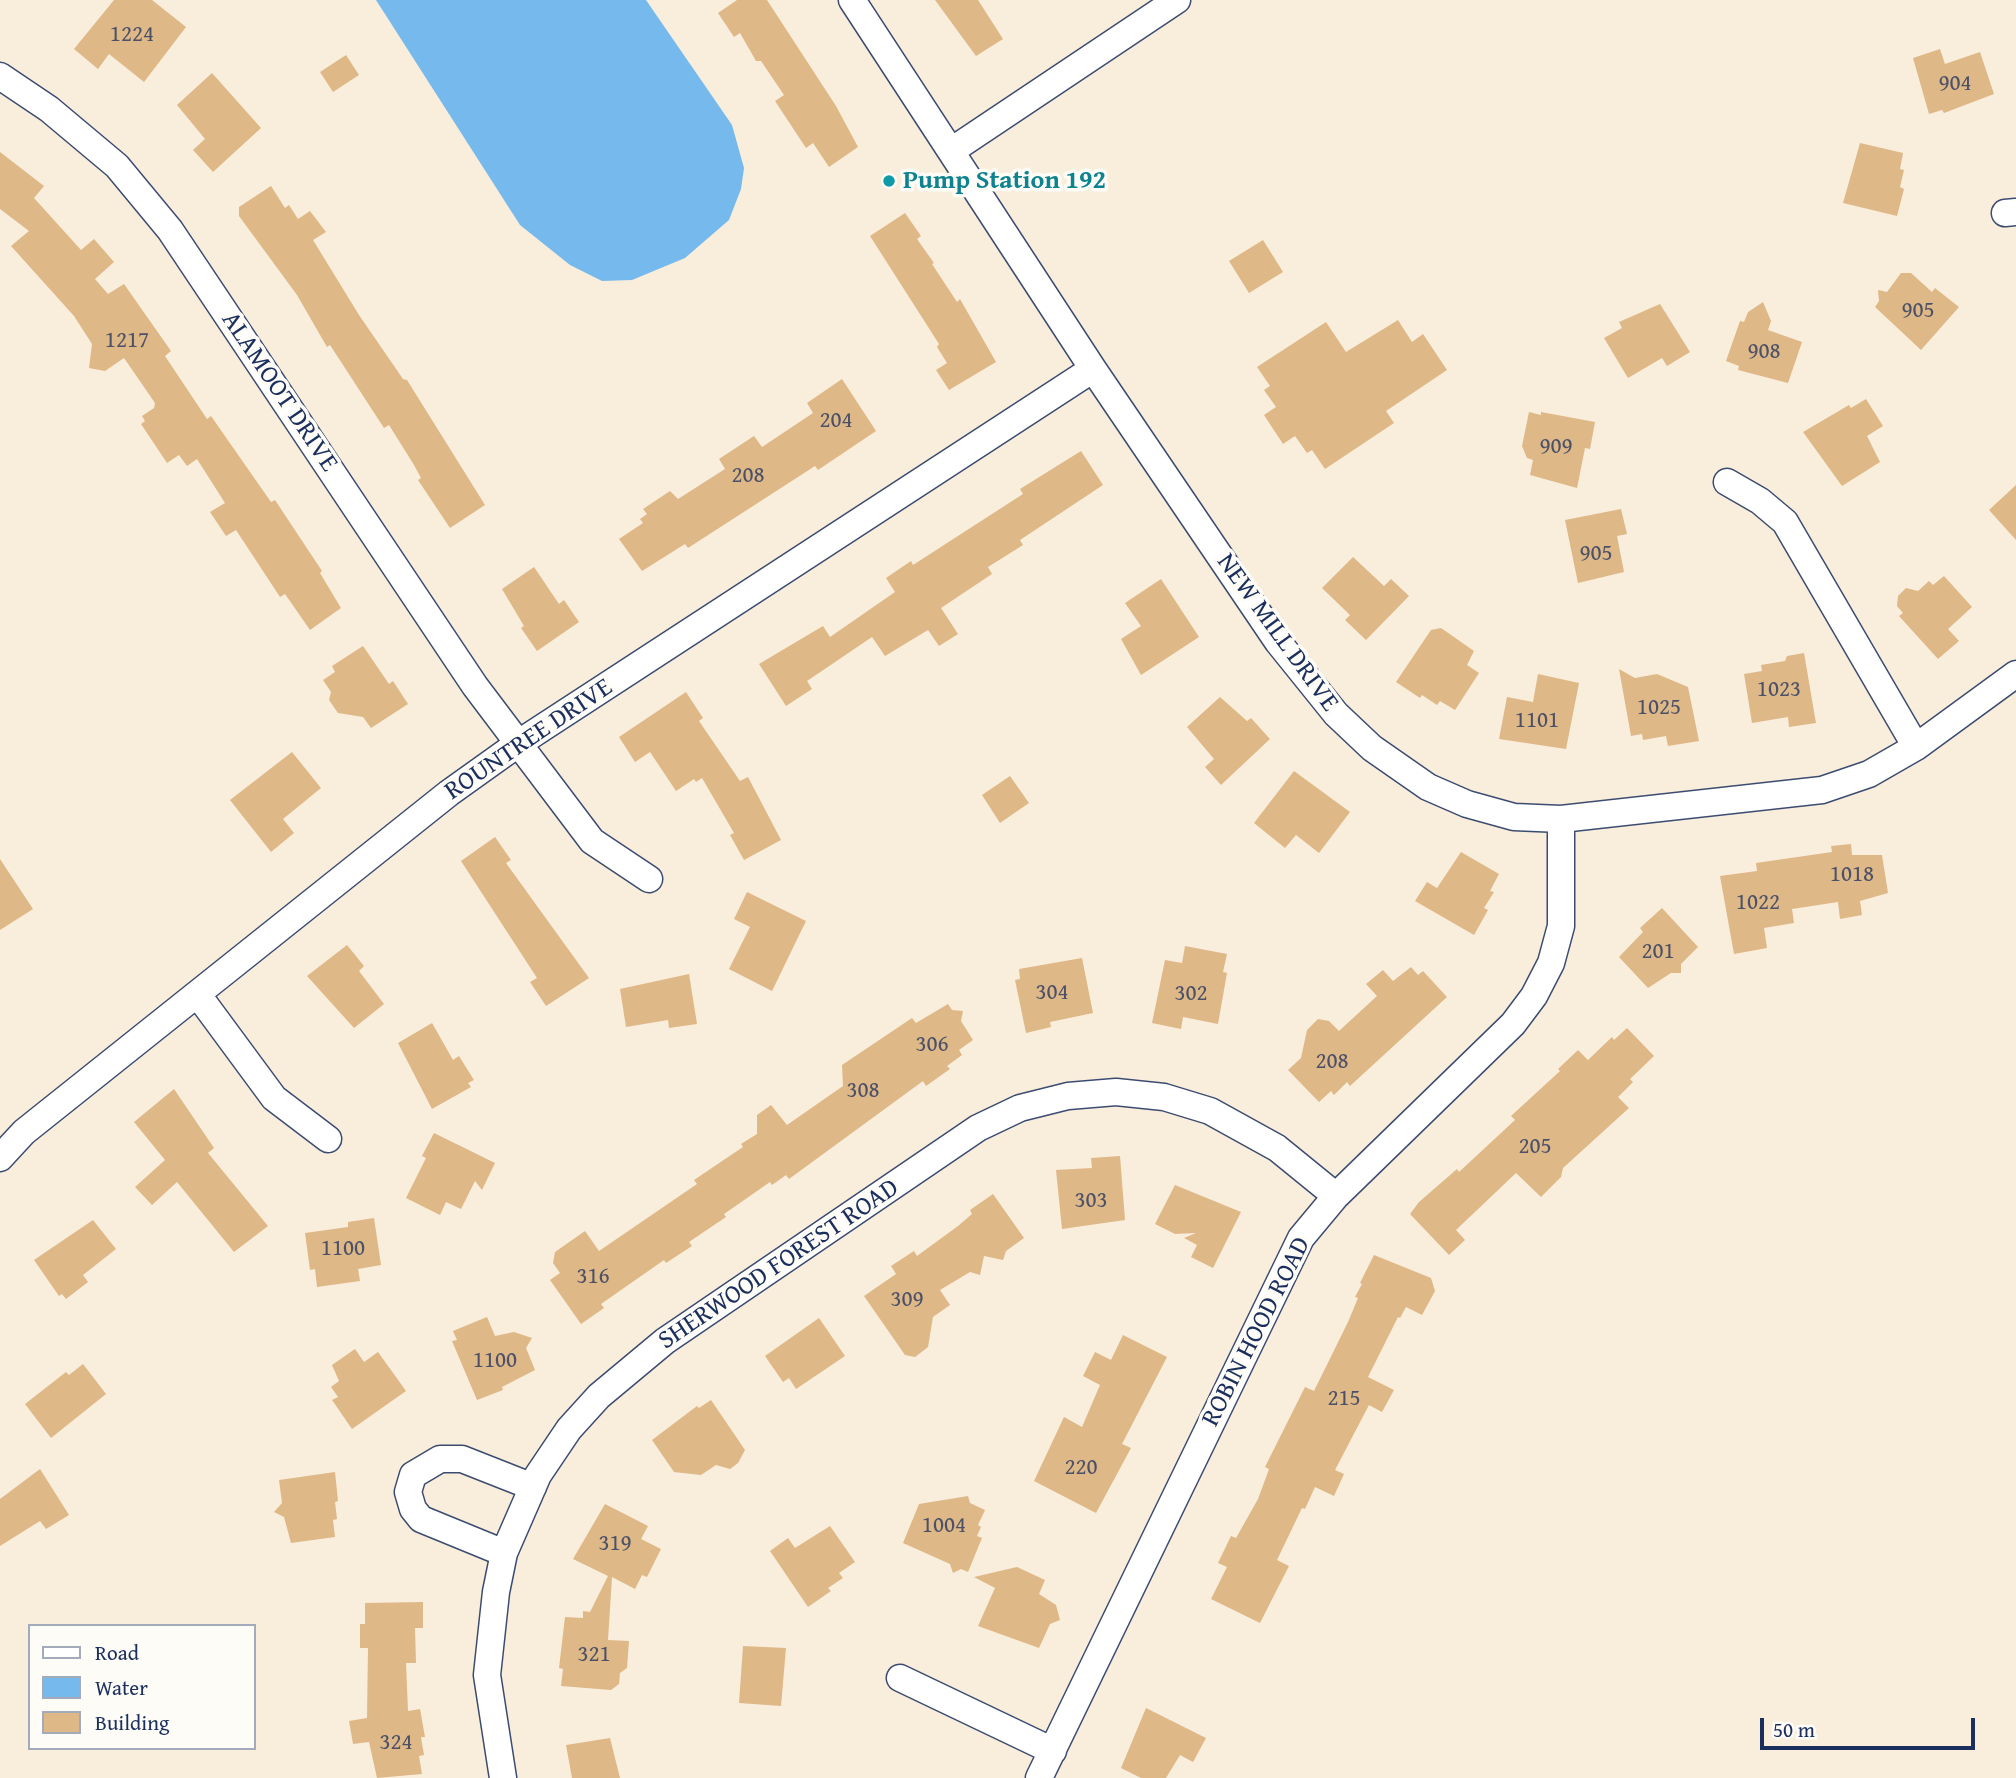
<!DOCTYPE html>
<html>
<head>
<meta charset="utf-8">
<style>
	body { margin:0 }
	#map { position:relative; width:2016px; height:1778px; overflow:hidden; background:#f9eddc; font-family:"Gentium Book Plus",serif }
	canvas { display:block }
	.legend { position:absolute; left:28px; top:1624px; width:228px; height:126px; box-sizing:border-box; background:#fdfcf7; border:2px solid #a3aaba; margin:0; padding:9px 12px; list-style:none; font-size:21px; color:#1b2f5e }
	.legend li { display:flex; align-items:center; gap:14px; height:35px }
	.legend b { width:35px; border:2px solid #a3aaba }
	.scale { position:absolute; left:1760px; top:1718px; width:215px; height:32px; box-sizing:border-box; border:4px solid #1b2f5e; border-top:0; padding-left:9px; font-size:21px; line-height:24px; white-space:nowrap; color:#1b2f5e; -webkit-text-stroke:5px #fdfcf7; paint-order:stroke }
</style>
</head>
<body>
<div id="map">
<canvas width="2016" height="1778"></canvas>
<ul class="legend">
<li><b style="height:9px;background:#fff"></b>Road</li>
<li><b style="height:19px;background:#76b9ec"></b>Water</li>
<li><b style="height:19px;background:#dfb887"></b>Building</li>
</ul>
<div class="scale">50 m</div>
</div>
<script>
const ctx = document.querySelector('canvas').getContext('2d');
ctx.lineJoin = 'round';
function fillPath(path, color) { ctx.fillStyle = color; ctx.fill(path, 'evenodd'); }
const shape = rows => new Path2D(rows.map(r => 'M' + r).join(''));
function strokePath(path, color, width, dash) { ctx.strokeStyle = color; ctx.lineWidth = width; ctx.lineCap = dash ? 'butt' : 'round'; ctx.setLineDash(dash || []); ctx.stroke(path); }
function drawText(font, color, halo, rows, align = 'center') {
  ctx.font = font + ' "Gentium Book Plus",serif'; ctx.lineWidth = 7; ctx.setLineDash([]); ctx.textBaseline = 'middle'; ctx.strokeStyle = halo; ctx.fillStyle = color; for (const [text, x, y, turn = 0] of rows) {
    ctx.save(); ctx.translate(x, y); ctx.rotate((+turn || 0) * Math.PI / 180); ctx.textAlign = isNaN(turn) ? turn : align; if (halo) ctx.strokeText(text, 0, 0); ctx.fillText(text, 0, 0); ctx.restore();
  }
}
fillPath(shape([
	[376,0,646,0,732,125,744,168,741,189,729,220,685,258,632,280,602,281,570,265,520,225]
]), '#76b9ec');
fillPath(shape([
	[114,0,152,0,186,27,144,82,109,54,98,69,74,49],
	[737,0,767,0,836,106,858,147,829,167,813,143,806,148,775,101,784,95,761,61,756,61,740,33,734,37,718,13],
	[935,0,978,0,1003,39,976,56],
	[1940,49,1945,64,1980,52,1994,94,1944,113,1942,110,1929,114,1913,58],
	[346,55,359,75,333,92,320,72],
	[212,73,261,128,213,172,193,150,205,139,177,105],
	[1860,143,1903,153,1900,169,1904,170,1900,187,1904,189,1897,216,1843,203],
	[0,152,44,186,34,198,81,250,94,239,114,262,95,279,108,294,124,284,171,351,165,356,207,419,211,416,271,502,275,500,322,571,320,573,341,608,310,630,285,594,280,597,236,530,226,536,210,512,225,503,197,459,187,466,179,455,167,463,141,424,145,421,142,416,154,408,155,403,124,358,105,371,89,368,92,344,74,316,11,246,29,231,0,209],
	[271,186,285,208,289,205,298,219,310,211,326,232,313,240,359,315,403,379,407,380,485,505,450,528,418,480,421,478,414,465,389,425,384,428,330,345,327,347,297,295,239,216,239,207],
	[905,213,921,236,917,239,934,263,932,264,957,302,960,299,996,362,949,390,936,370,947,363,937,347,939,344,870,236],
	[1263,240,1283,272,1249,293,1229,261],
	[1901,273,1911,273,1932,292,1935,288,1959,307,1921,350,1875,307,1879,301,1878,290,1887,292],
	[1763,302,1771,321,1768,330,1802,342,1788,383,1738,370,1739,366,1726,361,1740,321,1744,322,1748,312],
	[1660,304,1690,352,1667,366,1662,358,1628,378,1604,338,1622,328,1619,322],
	[1398,320,1412,342,1423,334,1447,370,1386,411,1394,423,1325,469,1312,450,1307,453,1295,436,1283,444,1264,415,1276,407,1264,390,1270,386,1257,367,1326,322,1346,352],
	[842,379,876,431,818,470,815,466,688,548,685,544,642,571,619,539,643,523,640,519,647,514,643,509,670,491,678,499,725,469,719,459,754,436,762,447,813,413,807,403],
	[1866,399,1883,426,1867,436,1880,462,1842,486,1803,432,1849,405,1851,408],
	[1529,412,1541,415,1541,412,1595,422,1590,449,1585,448,1577,488,1530,475,1533,460,1527,458,1522,446],
	[1081,451,1103,485,1020,540,1023,545,988,567,992,574,941,608,958,634,939,646,928,630,885,656,872,637,807,681,812,689,786,706,759,664,823,626,830,637,895,592,886,578,911,561,913,565,1023,494,1020,489],
	[2016,485,2016,540,1989,510],
	[1621,509,1627,534,1617,536,1624,572,1578,583,1565,520],
	[1353,557,1384,586,1391,579,1409,596,1366,640,1345,620,1350,615,1322,588],
	[534,567,559,604,564,600,579,622,537,651,521,628,524,626,502,589],
	[1944,576,1972,607,1948,629,1959,641,1938,659,1899,616,1903,613,1897,606,1898,596,1906,588,1918,591,1929,581,1933,585],
	[1161,579,1199,637,1141,675,1121,639,1141,626,1125,603],
	[1441,628,1474,651,1467,665,1479,673,1455,710,1440,701,1437,705,1422,695,1420,698,1396,682,1431,630],
	[363,646,389,684,393,681,408,704,371,728,363,717,338,713,329,700,331,692,323,680,335,672,332,666],
	[1804,653,1816,723,1789,727,1788,717,1752,723,1744,674,1762,671,1761,665,1785,661,1787,656],
	[1619,669,1635,678,1657,674,1688,687,1699,741,1668,746,1666,736,1643,740,1642,734,1631,736],
	[1538,674,1579,683,1566,749,1499,739,1507,697,1533,702],
	[686,692,703,718,699,721,740,781,748,777,781,840,744,860,730,835,734,833,702,778,696,782,694,779,676,791,650,752,635,762,619,737],
	[1220,697,1247,721,1251,718,1270,739,1221,785,1205,767,1214,759,1187,727],
	[292,752,321,788,283,819,294,833,271,852,230,800],
	[1294,771,1350,812,1319,853,1296,835,1285,848,1254,823],
	[1010,776,1029,803,1000,823,982,795],
	[495,837,511,860,506,863,589,978,546,1006,530,982,537,978,461,861],
	[1851,844,1852,855,1882,855,1888,893,1860,901,1862,915,1840,919,1838,902,1792,909,1794,923,1764,928,1767,948,1734,954,1720,876,1757,871,1756,863,1832,852,1831,846],
	[1461,852,1499,874,1490,891,1494,892,1484,908,1488,910,1474,935,1415,901,1427,882,1437,888],
	[0,859,33,909,0,930],
	[747,892,806,921,772,991,729,969,750,927,734,919],
	[1662,908,1698,947,1681,964,1681,973,1671,973,1648,988,1619,957,1643,932,1640,928],
	[347,945,364,966,359,971,384,1004,354,1028,307,976],
	[1185,946,1227,954,1223,972,1227,973,1218,1024,1183,1017,1181,1029,1152,1023,1165,960,1182,963],
	[1082,958,1093,1013,1050,1022,1051,1027,1026,1033,1015,980,1020,979,1019,969],
	[1411,967,1418,975,1423,971,1447,997,1350,1086,1347,1082,1334,1095,1331,1091,1319,1102,1288,1070,1301,1058,1307,1030,1318,1019,1329,1021,1339,1031,1377,996,1366,984,1383,970,1393,981],
	[689,974,697,1024,669,1028,668,1020,626,1027,620,989],
	[948,1004,952,1010,963,1011,961,1021,973,1040,959,1050,962,1055,947,1066,950,1069,926,1086,923,1081,789,1179,786,1175,772,1185,770,1182,724,1214,726,1217,689,1242,692,1246,666,1263,664,1260,601,1304,604,1308,581,1324,550,1280,560,1273,553,1263,555,1252,585,1231,599,1251,697,1184,694,1180,743,1147,741,1144,757,1134,757,1115,771,1105,787,1125,843,1086,842,1065,912,1018,916,1023],
	[432,1023,453,1060,459,1056,474,1080,468,1083,471,1087,432,1109,398,1043],
	[1627,1028,1654,1056,1630,1079,1633,1082,1618,1097,1629,1108,1563,1168,1561,1177,1541,1197,1516,1173,1456,1230,1465,1240,1449,1255,1410,1214,1419,1202,1457,1169,1459,1172,1515,1120,1511,1116,1560,1071,1558,1069,1578,1050,1588,1060,1612,1037,1614,1040],
	[174,1089,214,1148,208,1153,268,1226,234,1252,177,1182,152,1205,135,1187,165,1160,134,1122],
	[434,1133,495,1163,482,1190,475,1181,461,1209,446,1202,440,1215,406,1198,426,1158,422,1156],
	[1120,1156,1125,1220,1062,1229,1056,1170,1092,1168,1091,1158],
	[1175,1185,1241,1212,1213,1268,1191,1257,1197,1245,1184,1238,1196,1233,1175,1234,1155,1224],
	[993,1194,1024,1238,1006,1251,1003,1260,984,1256,980,1275,970,1272,940,1290,950,1305,933,1317,928,1347,915,1357,905,1355,864,1296,896,1274,891,1266,914,1251,917,1256,958,1226,972,1214,970,1210],
	[374,1218,381,1265,358,1269,360,1281,317,1287,315,1269,310,1270,305,1233,348,1227,348,1222],
	[93,1220,116,1249,83,1275,88,1282,66,1299,62,1294,59,1296,34,1260],
	[1374,1255,1431,1278,1435,1291,1422,1315,1406,1307,1400,1318,1398,1317,1368,1377,1394,1390,1382,1412,1369,1405,1335,1470,1344,1474,1334,1496,1315,1487,1305,1509,1302,1508,1277,1560,1289,1566,1260,1623,1211,1599,1227,1567,1218,1563,1231,1536,1236,1538,1258,1499,1269,1469,1265,1467,1305,1387,1314,1391,1348,1322,1358,1298,1355,1297,1362,1284,1360,1283],
	[487,1317,495,1336,514,1332,532,1338,526,1348,535,1370,502,1387,503,1390,477,1400,452,1341,457,1340,453,1331],
	[819,1318,845,1356,796,1389,789,1378,783,1382,765,1356],
	[1123,1335,1167,1357,1122,1444,1131,1448,1096,1513,1034,1481,1064,1417,1082,1427,1100,1385,1083,1376,1095,1352,1111,1360],
	[355,1349,364,1362,378,1352,406,1391,352,1429,332,1400,338,1397,331,1387,339,1381,332,1365],
	[83,1364,106,1394,51,1438,25,1404,66,1372,69,1375],
	[711,1400,745,1450,738,1463,730,1469,716,1465,701,1475,674,1472,652,1440,697,1406,699,1408],
	[40,1469,69,1515,46,1529,40,1521,0,1546,0,1499],
	[335,1472,338,1501,335,1502,337,1519,333,1520,335,1537,291,1543,284,1517,274,1512,282,1503,279,1480],
	[968,1496,970,1503,985,1510,978,1525,981,1527,977,1536,982,1538,968,1572,961,1569,953,1573,950,1564,903,1543,919,1504],
	[605,1504,648,1526,641,1539,661,1549,647,1577,642,1575,635,1589,612,1577,608,1640,629,1641,627,1668,620,1673,619,1684,611,1690,561,1686,563,1669,559,1668,565,1617,583,1618,583,1611,590,1612,608,1576,573,1559],
	[830,1526,855,1562,839,1573,843,1578,828,1588,831,1591,808,1607,770,1551,788,1538,795,1548],
	[1017,1567,1045,1580,1039,1594,1056,1605,1060,1620,1050,1624,1039,1648,978,1626,995,1588,974,1577],
	[423,1602,423,1628,415,1628,416,1663,406,1663,408,1711,420,1709,425,1737,421,1737,424,1755,419,1756,422,1774,377,1778,369,1742,353,1744,349,1721,367,1718,368,1648,360,1648,360,1624,365,1624,365,1603],
	[743,1646,786,1648,781,1706,739,1703],
	[1146,1708,1206,1738,1193,1762,1180,1755,1166,1778,1141,1778,1121,1768],
	[610,1738,620,1778,572,1778,566,1745]
]), '#dfb887');
const minor = shape([
	[852,0,1093,369,1278,642,1336,714,1372,748,1428,787,1467,804,1514,817,1561,819,1822,790,1869,774,1916,747,2016,674],
	[0,76,49,109,117,166,170,230,475,686,592,841,649,879],
	[951,151,1177,0],
	[2005,213,2016,212],
	[1727,482,1760,501,1785,522,1916,747],
	[198,995,274,1098,328,1139],
	[0,1158,24,1132,449,793,519,743,1093,369],
	[504,1553,421,1519,413,1509,408,1492,413,1475,440,1459,462,1459,533,1487],
	[900,1678,1053,1751],
	[503,1778,487,1675,496,1592,504,1553,538,1475,569,1429,599,1396,665,1341,978,1128,1020,1108,1068,1096,1116,1092,1164,1097,1210,1111,1277,1148,1336,1196],
	[1039,1778,1301,1238,1336,1196,1513,1024,1534,996,1551,963,1561,926,1561,819]
]);
strokePath(minor, '#3c4c71', 29);
strokePath(minor, '#fff', 26);
for (const [x, y, r, color] of [
	[889,181,7,"#0f9aa8"]
]) { const dot = new Path2D(); dot.arc(x, y, r, 0, 2 * Math.PI); ctx.fillStyle = color; ctx.fill(dot); strokePath(dot, '#fdfcf7', 2.5); }
drawText('23px', '#4c5168', null, [
	["1224",132,35],
	["904",1955,84],
	["905",1918,311],
	["1217",127,341],
	["908",1764,352],
	["204",836,421],
	["909",1556,447],
	["208",748,476],
	["905",1596,554],
	["1023",1779,690],
	["1025",1659,708],
	["1101",1537,721],
	["1018",1852,875],
	["1022",1758,903],
	["201",1658,952],
	["304",1052,993],
	["302",1191,994],
	["306",932,1045],
	["208",1332,1062],
	["308",863,1091],
	["205",1535,1147],
	["303",1091,1201],
	["1100",343,1249],
	["316",593,1277],
	["309",907,1300],
	["1100",495,1361],
	["215",1344,1399],
	["220",1081,1468],
	["1004",944,1526],
	["319",615,1544],
	["321",594,1655],
	["324",396,1743]
]);
drawText('bold 26px', '#0d838f', '#fdfcf7', [
	["Pump Station 192",903,181]
], 'left');
drawText('26px', '#1b2f5e', '#fdfcf7', [
	["ALAMOOT DRIVE",279,392,56],
	["NEW MILL DRIVE",1277,633,54],
	["ROUNTREE DRIVE",529,740,-34],
	["SHERWOOD FOREST ROAD",779,1265,-34],
	["ROBIN HOOD ROAD",1257,1332,-63]
]);
</script>
</body>
</html>
